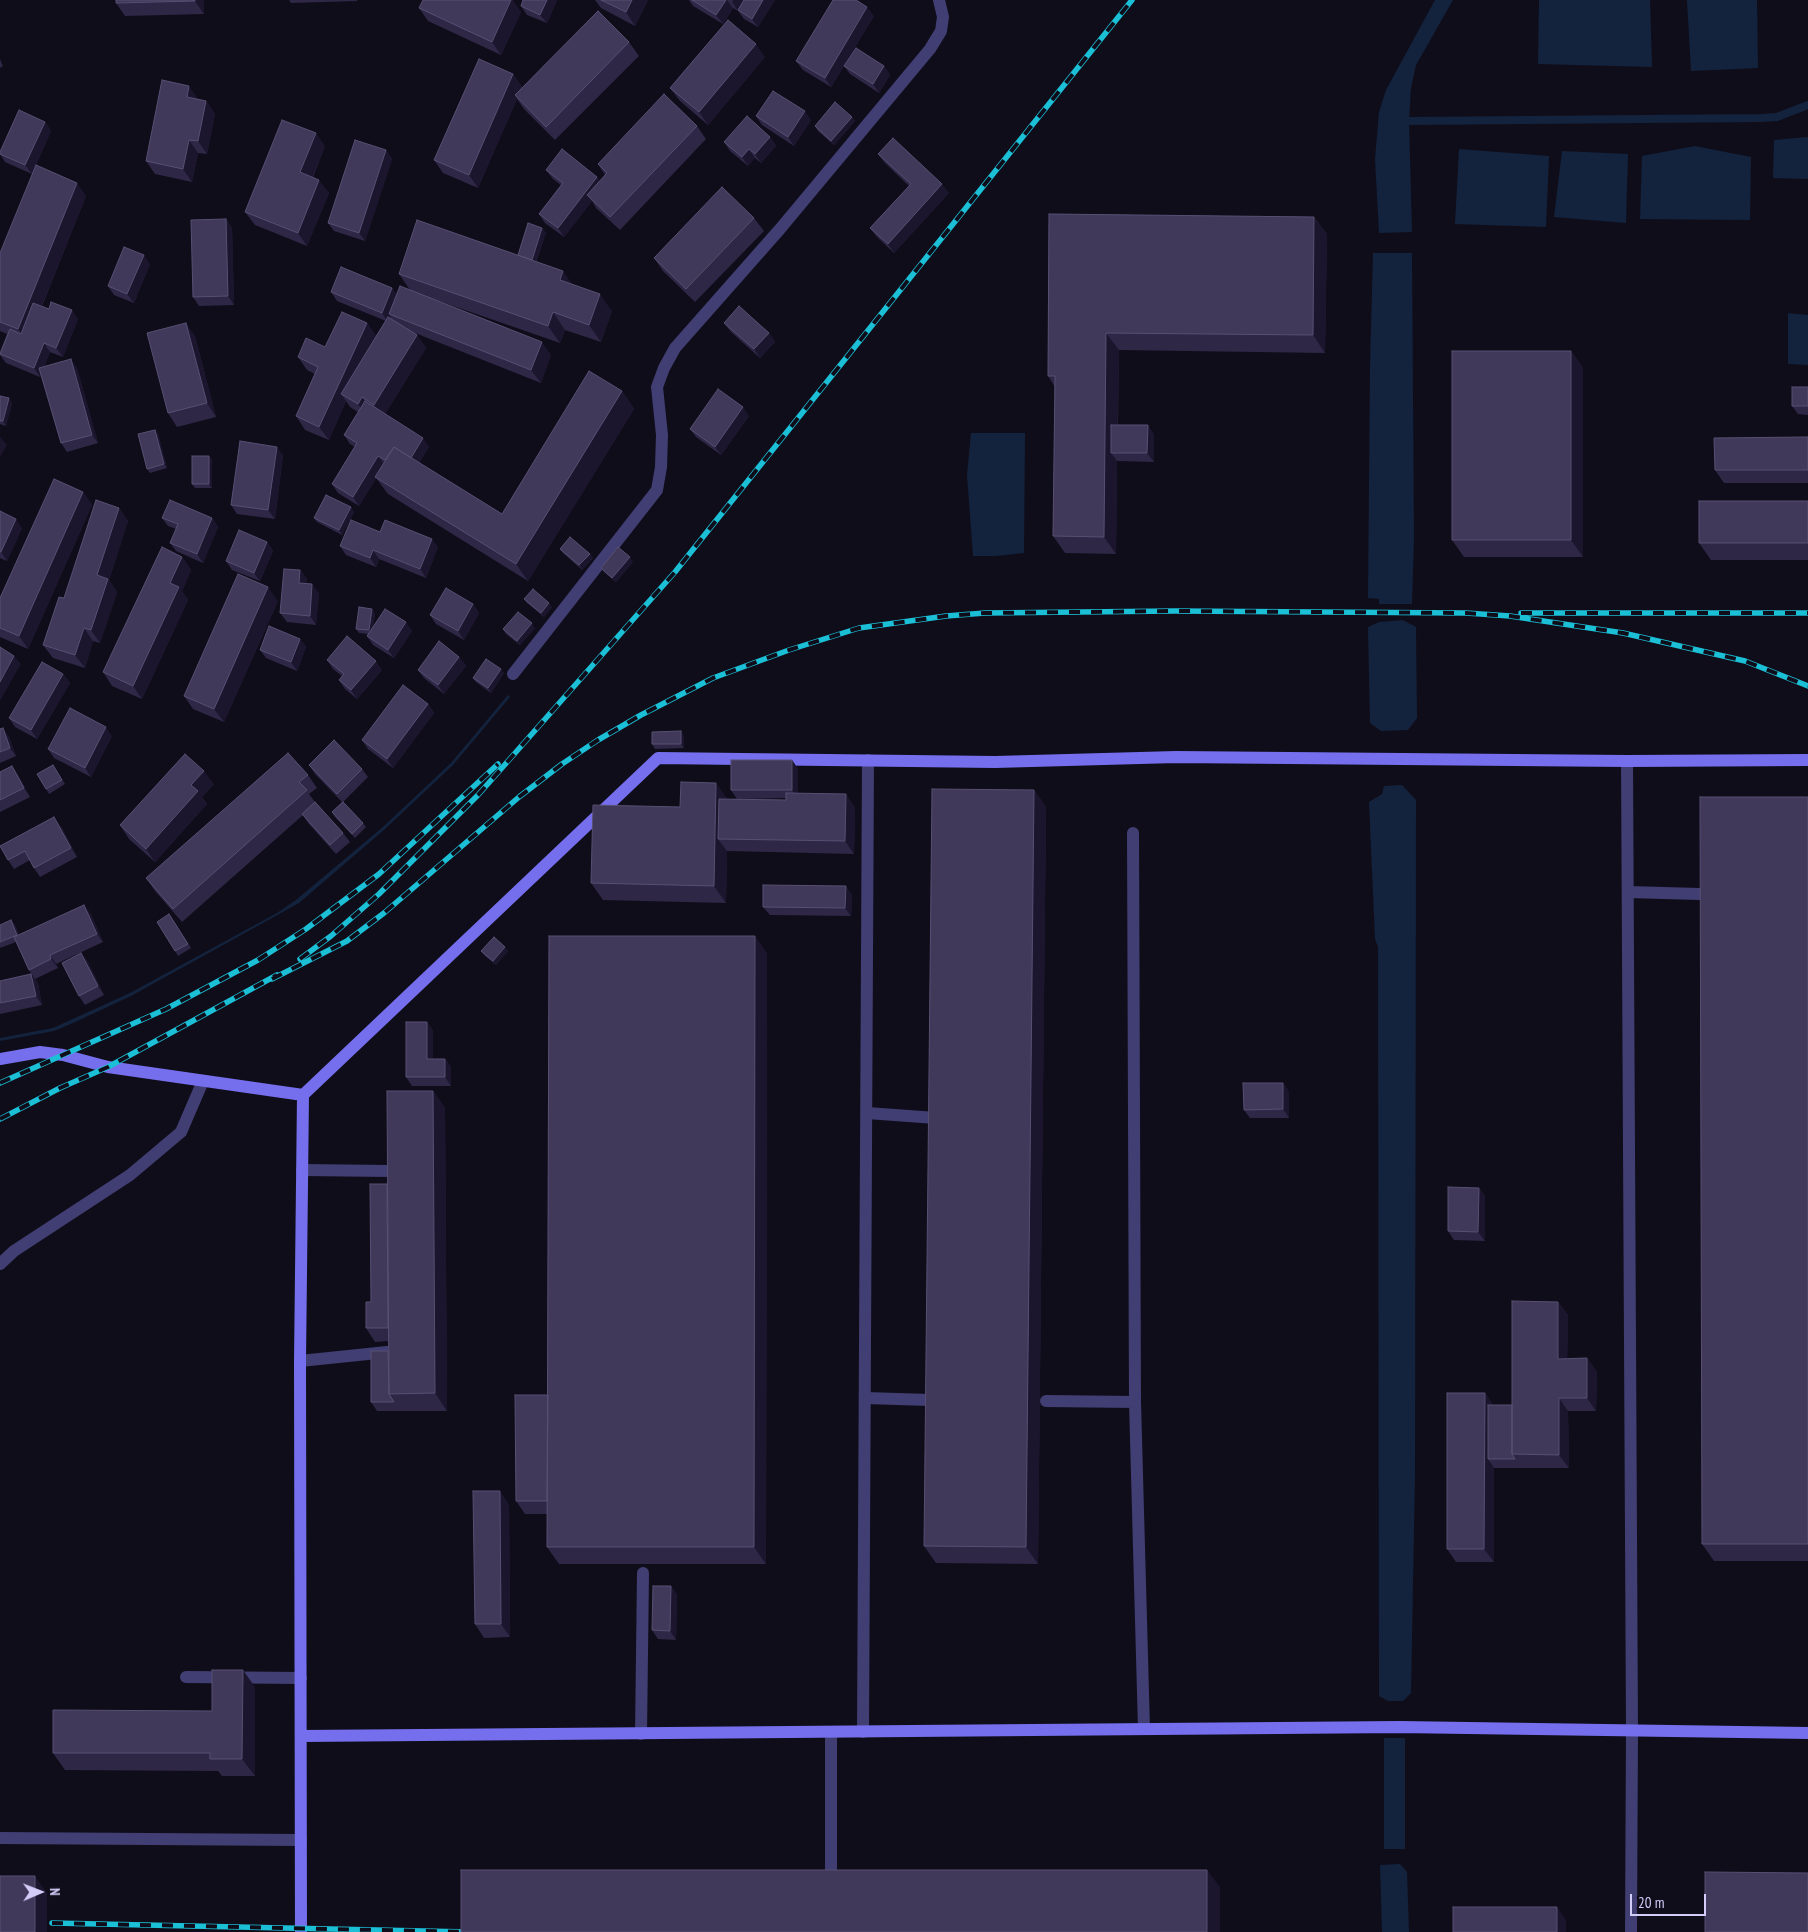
<!DOCTYPE html>
<html>
<head>
<meta charset="utf-8">
<style>
	body { margin:0 }
	#map { position:relative; width:1808px; height:1932px; overflow:hidden; background:#100d1a; font-family:"PT Sans Narrow",sans-serif }
	canvas { display:block }
	.north { position:absolute; left:15px; top:1867px; width:50px; height:50px; -webkit-text-stroke:4px #100d1a; paint-order:stroke; rotate:89deg; font-size:14px; font-weight:700; line-height:20px; text-align:center; color:#d3ccf9 }
	.north::after { content:''; display:block; margin:auto; width:18px; height:22px; background:#d3ccf9; clip-path:polygon(50% 0,100% 100%,50% 72%,0 100%) }
	.scale { position:absolute; left:1630px; top:1894px; width:76px; height:22px; box-sizing:border-box; border:2px solid #d3ccf9; border-top:0; padding-left:6px; font-size:15px; line-height:18px; white-space:nowrap; color:#d3ccf9; -webkit-text-stroke:4px #100d1a; paint-order:stroke }
</style>
</head>
<body>
<div id="map">
<canvas width="1808" height="1932"></canvas>
<div class="north">N</div>
<div class="scale">20 m</div>
</div>
<script>
const ctx = document.querySelector('canvas').getContext('2d');
ctx.lineJoin = 'round';
function fillPath(path, color) { ctx.fillStyle = color; ctx.fill(path, 'evenodd'); }
const shape = rows => new Path2D(rows.map(r => 'M' + r).join(''));
function strokePath(path, color, width, dash) { ctx.strokeStyle = color; ctx.lineWidth = width; ctx.lineCap = dash ? 'butt' : 'round'; ctx.setLineDash(dash || []); ctx.stroke(path); }
fillPath(shape([
	[1435,0,1453,0,1416,65,1411,88,1409,121,1412,232,1379,233,1375,159,1379,112,1386,90],
	[1539,0,1650,0,1652,67,1538,64],
	[1687,0,1757,0,1758,68,1691,71],
	[1808,137,1808,179,1773,178,1774,140],
	[1695,146,1751,157,1750,220,1640,219,1642,156],
	[1459,149,1549,156,1546,227,1455,224],
	[1562,151,1628,154,1626,223,1554,217],
	[1373,253,1412,253,1414,539,1412,604,1379,604,1379,599,1368,598,1370,366],
	[1788,313,1808,315,1808,365,1788,364],
	[971,433,1025,433,1024,553,996,556,973,556,967,475],
	[1403,620,1416,627,1417,718,1408,730,1381,731,1370,723,1368,627,1379,622],
	[508,695,510,697,453,765,385,829,299,903,131,996,73,1023,54,1031,0,1041,0,1038,53,1028,130,993,277,913,296,900,383,827,451,763],
	[1402,785,1416,800,1415,1475,1411,1693,1403,1701,1388,1701,1379,1696,1378,947,1375,939,1369,802,1382,794,1384,786],
	[1384,1738,1405,1738,1405,1849,1384,1849],
	[1400,1864,1407,1872,1409,1932,1382,1932,1380,1865]
]), '#13233d');
strokePath(shape([
	[1409,121,1761,118,1777,117,1808,105]
]), '#13233d', 8);
strokePath(shape([
	[1133,833,1135,1402,1144,1729],
	[1628,892,1699,894],
	[867,1113,936,1118],
	[302,1170,390,1171],
	[300,1361,387,1352],
	[865,1398,930,1400],
	[1046,1401,1135,1402],
	[186,1677,301,1678],
	[831,1732,831,1880],
	[641,1734,643,1573],
	[0,1838,301,1840]
]), '#413e73', 12);
strokePath(shape([
	[513,674,657,490,661,467,662,435,657,387,664,368,675,348,780,229,930,49,941,31,943,17,939,0],
	[1627,761,1632,1730,1631,1932],
	[0,1264,14,1251,130,1175,181,1132,203,1081],
	[863,1732,868,760]
]), '#413e73', 12);
strokePath(shape([
	[0,1059,40,1052,63,1055,108,1067,303,1095],
	[301,1736,1400,1727,1808,1733],
	[301,1932,300,1361,303,1095,658,758,995,762,1176,757,1627,761,1808,760]
]), '#756fed', 12);
const rail = shape([
	[1521,613,1808,613],
	[300,959,331,936,379,894,478,795,675,572,1132,0],
	[272,979,347,941,384,913,519,797,562,764,598,740,641,715,713,678,789,650,859,628,946,616,985,613,1175,611,1466,613,1510,616,1623,633,1745,661,1808,686],
	[0,1083,166,1009,258,960,306,929,379,874,498,764],
	[0,1119,60,1088,108,1067,277,975],
	[52,1923,470,1932]
]);
strokePath(rail, '#1bbfd6', 5.5);
strokePath(rail, '#100d1a', 4, [11]);
fillPath(shape([
	[204,0,204,14,125,16,116,3],
	[289,0,357,0,357,1,291,3],
	[523,0,557,0,547,23,527,15,521,6],
	[595,0,648,0,635,26,601,8],
	[689,0,775,0,758,27,744,19,738,11,733,8,723,24,693,6],
	[419,8,521,12,501,55,428,21],
	[874,16,844,65,884,66,890,75,879,93,850,74,844,66,831,87,803,70,796,61],
	[629,42,639,56,555,140,524,109,517,99,478,188,443,173,434,160,513,74,522,87,522,88],
	[765,57,708,125,680,101,670,88],
	[0,59,3,66,0,68],
	[198,99,206,101,215,114,207,154,198,153,192,182,155,174,146,161],
	[756,116,811,120,794,146,762,125],
	[852,117,855,121,834,145,818,131,815,126],
	[45,122,51,131,32,174,5,162,0,154,0,152],
	[697,126,706,139,620,230,596,208,592,201,564,237,545,223,539,214,561,185,553,179,546,170,597,177,600,181,605,175,598,164],
	[770,137,776,146,761,163,755,158,748,166,730,151,724,142],
	[325,146,313,177,329,193,307,246,255,225,245,212],
	[386,150,392,159,365,241,334,231,328,223],
	[878,154,949,193,894,253,877,237,870,228,909,186,885,163],
	[86,196,42,306,78,319,63,357,50,352,44,367,77,368,98,443,67,452,61,443,41,374,40,377,6,363,0,355,0,352,7,334,0,331,0,253],
	[1049,214,1314,217,1327,234,1325,353,1119,350,1118,425,1154,434,1154,462,1117,461,1116,554,1065,553,1053,536,1055,387,1048,376],
	[754,218,764,231,695,302,663,271,654,258],
	[226,219,232,228,234,305,199,306,193,297],
	[542,228,546,233,536,262,572,284,612,311,601,342,565,330,560,343,433,299,551,355,541,383,415,333,417,335,426,348,385,414,429,447,419,463,502,514,622,391,634,409,528,581,388,494,376,478,359,506,338,493,332,484,355,447,350,444,344,435,358,412,350,407,346,401,329,440,305,430,296,416,315,374,307,370,298,357,325,347,367,323,376,336,386,321,337,301,331,292,392,288,396,294,410,290,399,274,518,255],
	[150,264,134,303,114,295,108,286],
	[724,323,769,333,775,342,760,358,731,332],
	[195,336,216,417,177,427,168,413],
	[1571,351,1583,368,1583,557,1464,557,1452,540],
	[1808,387,1808,415,1798,414,1792,406],
	[0,396,12,403,6,426,0,424],
	[749,416,721,455,696,437,690,429],
	[155,430,158,434,167,468,150,473,147,469],
	[1808,437,1808,483,1724,483,1715,470],
	[283,455,275,519,237,514,231,505],
	[209,456,212,460,212,488,195,488,192,484],
	[83,492,92,505,28,649,0,637,0,598],
	[1808,501,1808,560,1711,560,1699,543],
	[119,508,128,521,109,580,117,592,100,643,93,641,85,668,53,658,43,645,64,598],
	[0,511,22,528,7,561,0,558],
	[354,512,342,535,317,522,314,518],
	[162,518,212,518,218,527,203,563,176,551,170,543,176,529,168,526],
	[380,532,438,547,426,578,379,559,376,567,346,555,340,546],
	[267,542,273,551,260,581,232,570,226,561],
	[560,549,590,554,593,558,582,570,563,553],
	[182,557,191,570,182,591,188,600,142,699,112,686,103,672],
	[633,562,616,582,604,572,601,568],
	[300,570,307,579,306,584,319,593,316,625,287,622,280,613],
	[524,599,552,607,544,617,527,603],
	[278,601,224,722,193,709,184,696],
	[473,604,479,613,464,640,436,624,430,615],
	[375,613,373,627,412,631,394,658,373,645,367,636,368,634,359,633,356,629],
	[535,628,520,645,506,634,503,629],
	[300,639,306,647,297,671,266,658,260,650],
	[459,657,466,666,444,694,424,678,418,670],
	[327,660,382,670,357,699,345,689,339,680,342,676,333,669],
	[504,673,491,693,476,682,473,678],
	[63,674,70,683,37,739,15,727,9,718],
	[428,704,434,713,393,768,368,749,362,740],
	[0,729,9,737,16,756,0,763],
	[681,731,684,736,684,748,655,749,652,744],
	[112,736,91,777,54,758,48,749],
	[792,760,798,769,798,794,855,807,854,854,727,851,726,903,603,900,591,883,680,807,727,799,786,800,786,798,737,799,731,790],
	[53,765,65,784,49,794,46,789],
	[309,765,362,769,368,777,343,802,363,823,366,827,355,838,335,817,332,812,342,802,315,774],
	[12,766,18,775,30,797,0,812,0,772],
	[308,775,317,788,309,794,315,802,343,833,350,842,336,854,308,823,303,815,182,922,155,891,146,878],
	[214,784,202,797,207,804,155,862,129,839,120,825],
	[1034,790,1046,807,1038,1564,936,1563,924,1546],
	[1808,797,1808,1561,1714,1561,1702,1544],
	[61,826,77,857,40,877,34,868,30,860,14,869,8,860],
	[852,895,851,916,770,915,763,907],
	[91,914,103,942,56,964,58,968,35,979,29,970,16,942,0,948,0,925,11,920,15,925,19,935],
	[169,914,191,948,178,956,175,951],
	[481,951,508,951,496,965,485,956],
	[81,953,88,962,104,995,85,1005,79,996],
	[767,953,766,1564,559,1564,547,1547,547,1514,525,1514,516,1501,548,1395],
	[31,974,38,983,42,1005,0,1014,0,981],
	[427,1022,433,1031,433,1059,445,1059,451,1067,451,1086,412,1086,406,1077],
	[1283,1083,1289,1092,1289,1118,1250,1118,1244,1110],
	[433,1091,445,1108,447,1411,377,1411,371,1402,388,1351,388,1341,375,1342,366,1328,371,1302,387,1184],
	[1479,1188,1485,1196,1485,1241,1454,1240,1448,1231],
	[1558,1302,1568,1315,1567,1359,1587,1358,1597,1372,1596,1411,1568,1411,1569,1468,1494,1468,1494,1562,1456,1562,1447,1549,1485,1393,1493,1405,1512,1405],
	[509,1504,510,1637,484,1638,475,1624],
	[671,1586,677,1595,676,1640,658,1639,652,1630],
	[255,1687,255,1776,222,1776,218,1771,65,1770,53,1753,212,1711]
]), '#2e2746');
fillPath(shape([
	[195,0,204,0,204,14,195,1],
	[511,0,513,0,521,12,501,55,492,42],
	[547,0,557,0,547,23,540,15],
	[632,0,648,0,635,26,626,12],
	[726,0,727,0,733,8,723,24,716,15],
	[733,0,745,0,738,11,732,2],
	[763,0,775,0,758,27,752,19],
	[867,7,874,16,831,87,825,78],
	[756,44,765,57,708,125,699,112],
	[884,66,890,75,879,93,873,84],
	[513,74,522,87,517,98,515,95,517,99,478,188,469,175],
	[189,86,198,99,196,110,187,97],
	[206,101,215,114,207,154,198,141],
	[805,111,811,120,794,146,788,137],
	[852,117,855,121,834,145,831,141],
	[45,122,51,131,32,174,25,165],
	[316,133,325,146,309,185,300,172],
	[770,137,776,146,761,163,755,154],
	[189,140,198,153,192,182,183,169],
	[749,149,755,158,748,166,742,157],
	[386,150,392,159,365,241,359,233],
	[597,177,604,185,587,195,592,201,564,237,558,228],
	[319,180,329,193,307,246,298,233],
	[77,183,86,196,27,342,18,329],
	[942,184,949,193,894,253,888,244],
	[1314,217,1327,234,1325,353,1313,335],
	[226,219,232,228,234,305,228,296],
	[542,228,546,233,534,266,531,261],
	[144,255,150,264,134,303,127,294],
	[563,271,575,288,560,280],
	[392,288,399,297,389,314,391,316,388,322,382,313],
	[600,294,612,311,601,342,589,325],
	[72,310,78,319,63,357,56,348],
	[553,312,565,330,560,343,548,326],
	[186,323,195,336,216,417,207,403],
	[367,323,376,336,341,394,346,401,329,440,319,427],
	[769,333,775,342,760,358,754,349],
	[1106,333,1119,350,1117,453,1111,453,1117,461,1116,554,1104,537],
	[417,335,426,348,383,418,374,405],
	[542,342,551,355,541,383,531,370],
	[44,343,50,352,40,377,34,368],
	[1571,351,1583,368,1583,557,1571,540],
	[71,359,77,368,98,443,92,435],
	[622,391,634,409,528,581,516,564],
	[362,397,371,410,367,417,358,404],
	[9,398,12,403,6,426,3,421],
	[743,407,749,416,721,455,715,447],
	[1148,425,1154,434,1154,462,1147,453],
	[155,430,158,434,167,468,164,464],
	[0,437,7,445,0,457],
	[423,438,429,447,415,470,409,461],
	[277,447,283,455,275,519,268,510],
	[209,456,212,460,212,488,209,484],
	[378,456,385,465,359,506,353,497],
	[83,492,92,505,28,649,19,636],
	[351,507,354,512,342,535,339,530],
	[119,508,128,521,109,580,117,592,100,643,91,630,97,575],
	[212,518,218,527,203,563,197,554],
	[16,519,22,528,7,561,1,552],
	[432,539,438,547,426,578,420,569],
	[267,542,273,551,260,581,254,573],
	[373,550,379,559,376,567,370,558],
	[590,554,593,558,582,570,579,565],
	[182,557,191,570,182,591,188,600,142,699,133,686,170,583],
	[630,557,633,562,616,582,612,578],
	[300,570,307,579,305,592,299,583],
	[312,584,319,593,316,625,310,616],
	[268,587,278,601,224,722,214,709],
	[549,603,552,607,544,617,541,613],
	[473,604,479,613,464,640,458,631],
	[372,609,375,613,372,635,369,630],
	[406,622,412,631,394,658,388,650],
	[532,623,535,628,520,645,517,641],
	[84,628,93,641,85,668,75,655],
	[300,639,306,647,297,671,291,662],
	[14,656,21,664,0,701,0,682],
	[459,657,466,666,444,694,438,685],
	[376,661,382,670,357,699,351,690],
	[501,669,504,673,491,693,488,688],
	[63,674,70,683,37,739,31,730],
	[428,704,434,713,393,768,387,759],
	[106,727,112,736,91,777,85,768],
	[3,728,9,737,16,756,10,748],
	[681,731,684,736,684,748,681,744],
	[792,760,798,769,798,798,792,790],
	[12,766,18,775,30,797,24,788],
	[204,771,214,784,202,797,207,804,155,862,146,849,191,785],
	[716,783,728,800,718,839,727,851,726,903,714,886],
	[1034,790,1046,807,1038,1564,1026,1547],
	[846,794,855,807,854,854,845,841],
	[54,817,61,826,77,857,71,848],
	[846,886,852,895,851,916,845,908],
	[84,905,91,914,103,942,97,934],
	[11,920,15,925,20,940,17,935],
	[755,936,767,953,766,1564,754,1547],
	[505,947,508,951,496,965,493,961],
	[81,953,88,962,104,995,98,986],
	[50,955,56,964,58,968,51,959],
	[31,974,38,983,42,1005,36,996],
	[427,1022,433,1031,433,1068,427,1059],
	[445,1059,451,1067,451,1086,445,1077],
	[1283,1083,1289,1092,1289,1118,1283,1109],
	[433,1091,445,1108,447,1411,435,1393],
	[1479,1188,1485,1196,1485,1241,1478,1232],
	[1558,1302,1568,1315,1567,1372,1558,1359],
	[1587,1358,1597,1372,1596,1411,1587,1398],
	[1485,1393,1494,1406,1488,1459,1494,1468,1494,1562,1484,1549],
	[1559,1398,1568,1411,1569,1468,1559,1455],
	[500,1491,509,1504,510,1637,501,1624],
	[671,1586,677,1595,676,1640,670,1631],
	[243,1670,255,1687,255,1776,242,1759],
	[1207,1870,1220,1887,1220,1932,1207,1932],
	[35,1876,47,1893,47,1932,35,1932],
	[1557,1907,1566,1920,1566,1932,1557,1932]
]), '#1b152d');
const building = shape([
	[116,0,195,0,195,1,116,3,116,0],
	[423,0,511,0,492,42,419,8,423,0],
	[523,0,547,0,540,15,521,6,523,0],
	[601,0,632,0,626,12,601,0],
	[692,0,726,0,716,15,692,0],
	[744,0,763,0,752,19,738,10,744,0],
	[833,0,856,0,867,7,825,78,796,61,833,0],
	[598,11,629,42,546,127,515,95,598,11],
	[728,20,756,44,699,112,670,88,728,20],
	[856,48,884,66,873,84,844,66,856,48],
	[479,59,513,74,469,175,434,160,479,59],
	[162,80,189,86,187,97,206,101,198,141,189,140,183,169,146,161,162,80],
	[773,91,805,111,788,137,756,116,773,91],
	[664,94,697,126,610,217,587,195,607,173,598,164,664,94],
	[835,102,852,117,831,141,815,126,835,102],
	[19,110,45,122,25,165,0,154,0,152,19,110],
	[747,116,770,137,755,154,749,149,742,157,724,142,747,116],
	[282,120,316,133,300,172,319,180,298,233,245,212,282,120],
	[893,138,942,184,888,244,870,228,911,184,878,154,893,138],
	[355,140,386,150,359,233,328,223,355,140],
	[562,149,597,177,558,228,539,214,563,183,546,170,562,149],
	[36,165,77,183,18,329,0,322,0,253,36,165],
	[722,187,754,218,686,289,654,258,722,187],
	[1049,214,1314,217,1313,335,1106,333,1104,537,1053,536,1055,376,1048,376,1049,214],
	[226,219,228,296,193,297,191,220,226,219],
	[417,220,563,271,560,280,600,294,589,325,553,312,548,326,399,274,417,220],
	[528,223,542,228,532,260,518,255,528,223],
	[124,247,144,255,127,294,108,286,124,247],
	[341,267,392,288,382,313,331,292,341,267],
	[400,286,542,342,531,370,389,314,400,286],
	[51,302,72,310,56,348,44,343,34,368,0,354,10,329,21,334,33,303,49,309,51,302],
	[739,306,769,333,754,349,724,323,739,306],
	[342,312,367,323,319,427,296,416,318,367,298,357,306,338,325,347,342,312],
	[388,317,417,335,374,405,362,397,358,404,341,394,388,317],
	[186,323,207,403,168,413,147,333,186,323],
	[1452,351,1571,351,1571,540,1452,540,1452,351],
	[71,359,92,435,61,443,39,368,71,359],
	[589,371,622,391,516,564,375,477,394,447,502,514,589,371],
	[1792,387,1808,387,1808,406,1792,406,1792,387],
	[718,389,743,407,715,447,690,429,718,389],
	[0,396,9,398,3,421,0,421,0,396],
	[365,401,423,438,411,458,394,447,385,460,378,456,353,497,332,484,357,443,344,435,365,401],
	[1111,425,1148,425,1147,453,1111,453,1111,425],
	[155,430,164,464,147,469,138,434,155,430],
	[1808,437,1808,470,1715,470,1714,438,1808,437],
	[240,441,277,447,268,510,231,505,240,441],
	[192,456,209,456,209,484,192,484,192,456],
	[54,479,83,492,19,636,0,628,0,598,54,479],
	[326,495,351,507,339,530,314,518,326,495],
	[96,500,119,508,97,575,108,579,91,630,84,628,75,655,43,645,59,597,64,598,96,500],
	[170,500,212,518,197,554,170,543,178,524,162,518,170,500],
	[1699,501,1808,501,1808,543,1699,543,1699,501],
	[0,511,16,519,1,552,0,552,0,511],
	[351,520,380,532,385,520,432,539,420,569,373,550,370,558,340,546,351,520],
	[239,530,267,542,254,573,226,561,239,530],
	[570,537,590,554,579,565,560,549,570,537],
	[162,547,182,557,170,583,179,587,133,686,103,672,162,547],
	[618,547,630,557,612,578,601,568,618,547],
	[284,569,300,570,299,583,312,584,310,616,280,613,284,569],
	[238,574,268,587,214,709,184,696,238,574],
	[446,588,473,604,458,631,430,615,446,588],
	[533,589,549,603,541,613,524,599,533,589],
	[359,607,372,609,369,630,356,629,359,607],
	[385,609,406,622,388,650,367,636,385,609],
	[518,612,532,623,517,641,503,629,518,612],
	[269,626,300,639,291,662,260,650,269,626],
	[347,636,376,661,351,690,339,680,344,674,327,660,347,636],
	[439,641,459,657,438,685,418,670,439,641],
	[0,647,14,656,0,682,0,647],
	[486,659,501,669,488,688,473,678,486,659],
	[42,662,63,674,31,730,9,718,42,662],
	[403,685,428,704,387,759,362,740,403,685],
	[70,708,106,727,85,768,48,749,70,708],
	[3,728,10,748,0,752,0,729,3,728],
	[681,731,681,744,652,744,652,732,681,731],
	[334,740,362,769,337,794,309,765,334,740],
	[288,753,308,775,299,782,307,790,173,909,146,878,288,753],
	[185,754,204,771,191,785,198,791,146,849,120,825,185,754],
	[731,760,792,760,792,790,731,790,731,760],
	[53,765,62,780,46,789,37,774,53,765],
	[12,766,24,788,0,800,0,772,12,766],
	[681,782,716,783,714,886,591,883,593,805,680,807,681,782],
	[932,789,1034,790,1026,1547,924,1546,932,789],
	[786,793,846,794,845,841,718,839,719,799,786,800,786,793],
	[1700,797,1808,797,1808,1544,1702,1544,1700,797],
	[315,802,343,833,330,845,302,814,315,802],
	[343,802,363,823,352,834,332,812,343,802],
	[54,817,71,848,34,868,25,851,8,860,0,846,54,817],
	[763,885,846,886,845,908,763,907,763,885],
	[84,905,97,934,50,955,51,959,29,970,14,937,84,905],
	[169,914,188,944,175,951,157,922,169,914],
	[11,920,17,935,0,942,0,925,11,920],
	[549,936,755,936,754,1547,547,1547,549,936],
	[494,937,505,947,493,961,481,951,494,937],
	[81,953,98,986,79,996,62,963,81,953],
	[31,974,36,996,0,1003,0,981,31,974],
	[406,1022,427,1022,427,1059,445,1059,445,1077,406,1077,406,1022],
	[1243,1083,1283,1083,1283,1109,1244,1110,1243,1083],
	[387,1091,433,1091,435,1393,389,1394,387,1091],
	[370,1184,387,1184,388,1328,366,1328,366,1302,371,1302,370,1184],
	[1448,1187,1479,1188,1478,1232,1448,1231,1448,1187],
	[1512,1301,1558,1302,1558,1359,1587,1358,1587,1398,1559,1398,1559,1455,1512,1454,1512,1301],
	[371,1351,388,1351,389,1394,394,1402,371,1402,371,1351],
	[1447,1393,1485,1393,1484,1549,1447,1549,1447,1393],
	[515,1395,548,1395,547,1501,516,1501,515,1395],
	[1488,1405,1512,1405,1512,1454,1515,1459,1488,1459,1488,1405],
	[473,1491,500,1491,501,1624,475,1624,473,1491],
	[653,1586,671,1586,670,1631,652,1630,653,1586],
	[212,1670,243,1670,242,1759,210,1759,210,1753,53,1753,53,1710,212,1711,212,1670],
	[461,1870,1207,1870,1207,1932,461,1932,461,1870],
	[1705,1872,1808,1873,1808,1932,1705,1932,1705,1872],
	[0,1876,35,1876,35,1932,0,1932,0,1876],
	[1453,1907,1557,1907,1557,1932,1453,1932,1453,1907]
]);
fillPath(building, '#40395a');
strokePath(building, '#575073', 1);
</script>
</body>
</html>
